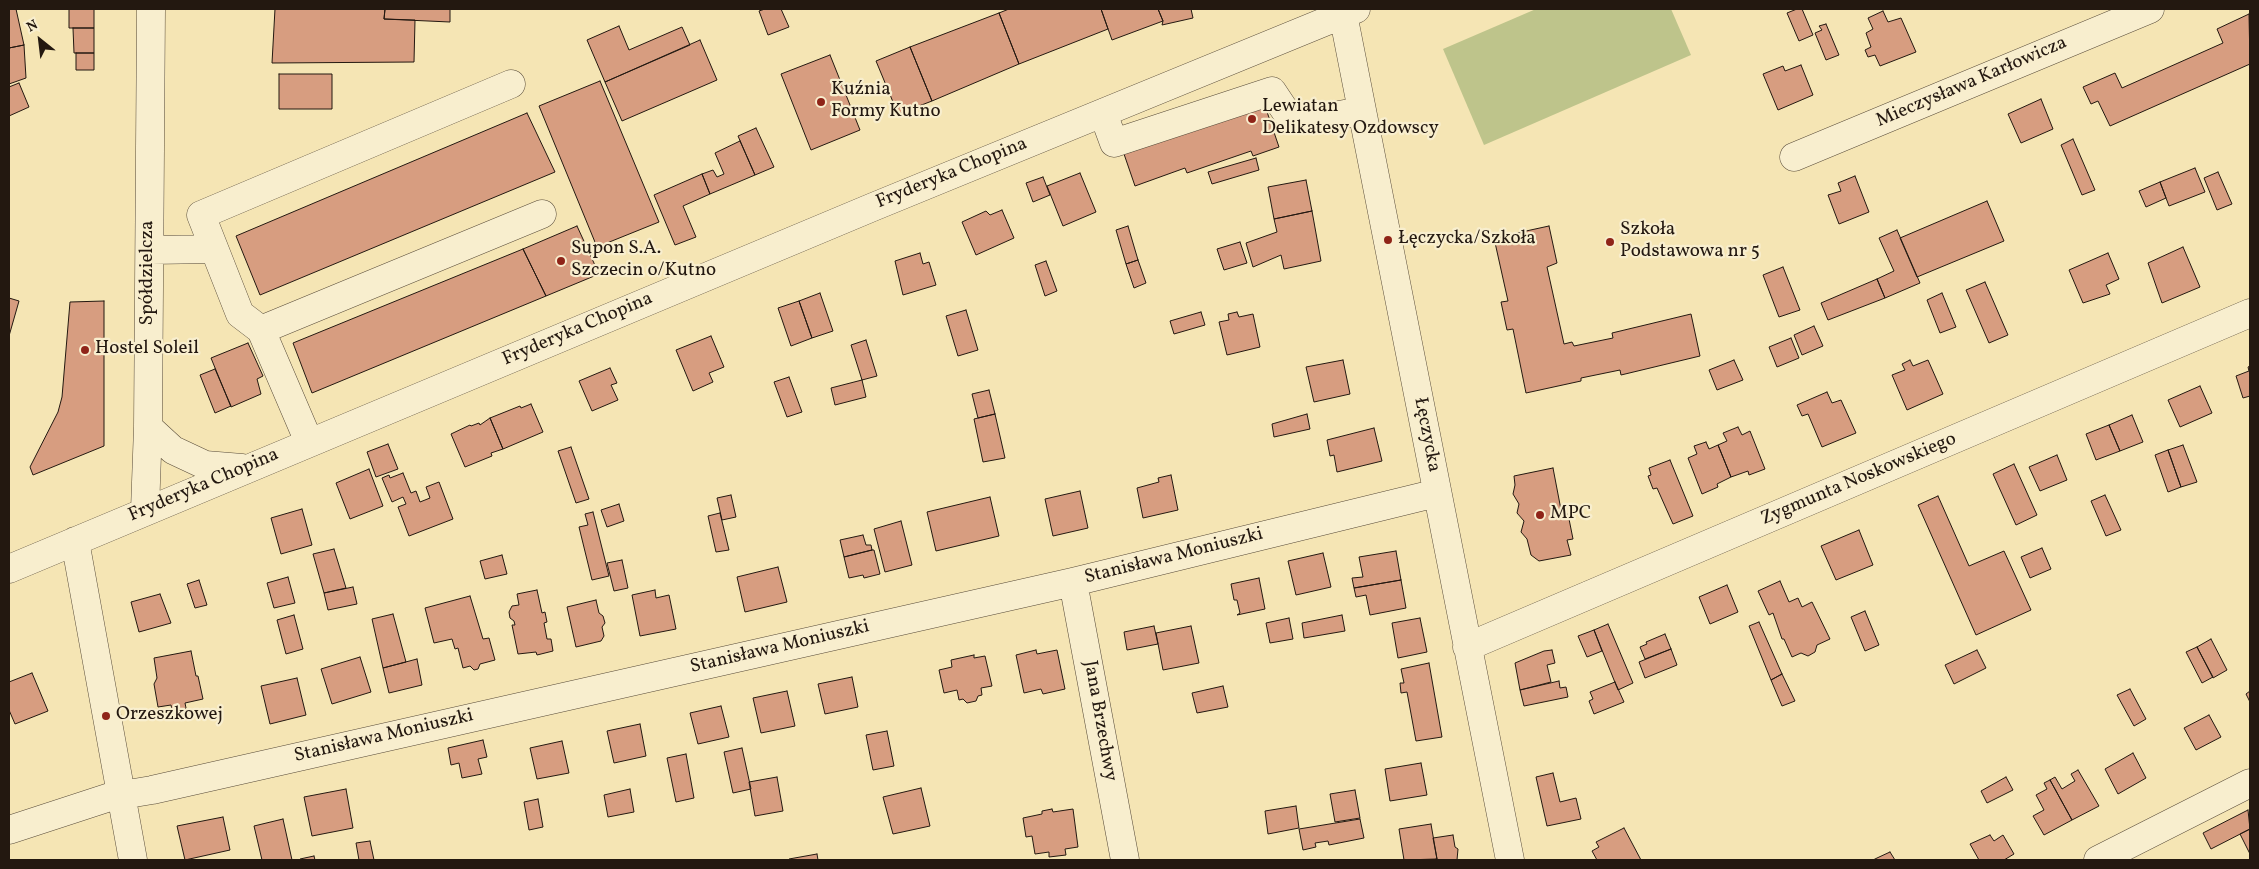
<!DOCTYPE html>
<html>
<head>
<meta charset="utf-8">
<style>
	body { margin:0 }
	#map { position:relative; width:2259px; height:869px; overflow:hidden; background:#f5e5b4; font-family:Vollkorn,serif }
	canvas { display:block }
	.frame { position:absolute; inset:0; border:10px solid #231810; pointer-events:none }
	.north { position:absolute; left:15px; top:15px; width:50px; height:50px; -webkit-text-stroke:4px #f8eece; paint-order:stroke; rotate:331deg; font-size:14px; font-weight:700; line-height:20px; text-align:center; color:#231810 }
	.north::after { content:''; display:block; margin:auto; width:18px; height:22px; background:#231810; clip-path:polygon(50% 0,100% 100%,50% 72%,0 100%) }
</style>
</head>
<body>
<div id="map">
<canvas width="2259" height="869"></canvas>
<div class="frame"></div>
<div class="north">N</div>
</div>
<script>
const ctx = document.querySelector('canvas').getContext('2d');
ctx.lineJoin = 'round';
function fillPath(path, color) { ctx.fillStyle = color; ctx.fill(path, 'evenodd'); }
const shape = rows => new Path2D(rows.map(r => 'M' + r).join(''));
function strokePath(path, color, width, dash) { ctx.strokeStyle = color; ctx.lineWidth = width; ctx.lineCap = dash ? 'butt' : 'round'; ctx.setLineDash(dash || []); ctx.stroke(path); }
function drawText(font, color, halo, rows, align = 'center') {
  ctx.font = font + ' Vollkorn,serif'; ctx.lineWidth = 4.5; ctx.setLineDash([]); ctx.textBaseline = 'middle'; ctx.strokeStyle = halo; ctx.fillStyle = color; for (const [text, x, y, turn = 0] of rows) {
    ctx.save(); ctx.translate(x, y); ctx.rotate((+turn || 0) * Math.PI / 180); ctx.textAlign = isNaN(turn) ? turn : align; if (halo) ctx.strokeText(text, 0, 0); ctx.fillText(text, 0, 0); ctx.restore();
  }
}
fillPath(shape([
	[1536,9,1671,9,1691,55,1484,145,1443,49]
]), '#bec48b');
const building = shape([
	[9,9,16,9,24,45,9,48,9,9],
	[69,9,94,9,94,28,69,28,69,9],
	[275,9,385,9,384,19,415,20,414,62,272,63,275,9],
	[385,9,450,9,450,22,384,19,385,9],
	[765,9,781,9,789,27,768,35,759,11,765,9],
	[1009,9,1101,9,1108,29,1019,64,999,13,1009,9],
	[1101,9,1158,9,1163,21,1112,40,1101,9],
	[1158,9,1191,9,1193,18,1162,25,1163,21,1158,9],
	[1797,9,1802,9,1813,35,1799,41,1787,13,1797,9],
	[1883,11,1888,22,1901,18,1916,52,1880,66,1875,55,1868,57,1865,50,1871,47,1866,33,1873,29,1868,18,1883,11],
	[999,13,1019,64,932,101,910,47,999,13],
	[2249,14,2250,64,2110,126,2098,101,2091,104,2083,87,2115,73,2122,88,2223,43,2217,29,2249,14],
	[1826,24,1839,55,1826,60,1815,33,1822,30,1819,26,1826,24],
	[619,26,629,50,682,27,690,45,605,82,587,40,619,26],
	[73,28,94,28,94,53,74,53,73,28],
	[700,40,717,80,622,121,605,82,700,40],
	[24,45,26,78,9,84,9,48,24,45],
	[910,47,932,101,898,114,876,61,910,47],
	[76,53,94,53,94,70,76,70,76,53],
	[830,55,860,130,811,150,781,74,830,55],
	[1801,65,1813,95,1778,110,1763,74,1783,66,1785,71,1801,65],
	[279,74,332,74,332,109,279,109,279,74],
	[600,81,659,222,597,247,539,106,600,81],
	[19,83,29,107,9,116,9,87,19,83],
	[2041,99,2053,129,2021,143,2008,114,2041,99],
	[1263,100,1279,147,1253,156,1251,151,1187,173,1185,168,1135,186,1124,154,1175,137,1263,100],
	[527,113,555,172,260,295,236,236,527,113],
	[756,128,774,167,755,175,738,136,756,128],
	[2073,139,2095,190,2082,195,2061,145,2073,139],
	[740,141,755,175,710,194,702,174,713,170,717,177,724,174,715,153,740,141],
	[1256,158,1259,170,1212,184,1208,172,1256,158],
	[2195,168,2205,192,2169,206,2160,182,2195,168],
	[2218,172,2232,204,2217,210,2204,178,2218,172],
	[1080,173,1096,212,1063,226,1047,186,1080,173],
	[702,174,710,194,683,206,696,237,675,245,654,195,702,174],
	[1855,176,1869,212,1839,224,1828,195,1841,191,1838,183,1855,176],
	[1043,177,1050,195,1033,202,1026,183,1043,177],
	[1306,180,1312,211,1274,219,1268,187,1306,180],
	[2160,182,2166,198,2146,207,2139,191,2160,182],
	[1987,201,2004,241,1917,277,1900,238,1987,201],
	[1002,210,1014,238,976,255,962,222,986,211,990,215,1002,210],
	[1312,211,1321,261,1284,269,1281,255,1253,267,1246,243,1277,232,1274,219,1312,211],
	[577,226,599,274,546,296,523,249,577,226],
	[1128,226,1138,260,1126,264,1116,230,1128,226],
	[1549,226,1557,263,1547,267,1564,344,1572,342,1574,346,1613,338,1612,333,1691,314,1700,356,1621,375,1620,370,1581,378,1581,381,1526,393,1513,329,1507,330,1501,302,1508,301,1494,238,1549,226],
	[1897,230,1920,283,1885,298,1877,279,1894,271,1879,238,1897,230],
	[1240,242,1247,263,1224,270,1217,249,1240,242],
	[2183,247,2200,287,2162,303,2148,263,2183,247],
	[523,249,546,296,312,393,293,343,523,249],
	[920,253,923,264,929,262,936,285,903,295,895,261,920,253],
	[2108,253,2119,279,2106,285,2110,294,2083,303,2069,270,2108,253],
	[1138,260,1146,283,1134,288,1126,264,1138,260],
	[1046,261,1057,291,1045,296,1035,265,1046,261],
	[1783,267,1800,310,1779,317,1763,275,1783,267],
	[1877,279,1885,298,1828,320,1821,303,1877,279],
	[1985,282,2008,335,1989,343,1966,290,1985,282],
	[820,293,833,331,812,338,799,301,820,293],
	[1942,293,1956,327,1940,333,1927,300,1942,293],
	[9,298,19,301,9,336,9,298],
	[104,301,104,446,33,475,30,467,58,412,62,397,70,302,104,301],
	[799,301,812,338,791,346,778,308,799,301],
	[966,310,978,350,958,356,946,316,966,310],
	[1201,312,1205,325,1174,334,1170,321,1201,312],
	[1237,312,1239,317,1253,314,1260,347,1227,355,1219,322,1229,320,1228,314,1237,312],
	[1814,326,1823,346,1802,355,1794,335,1814,326],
	[711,336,724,367,709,373,713,382,693,391,676,350,711,336],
	[1791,338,1799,358,1777,367,1769,347,1791,338],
	[866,340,877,376,862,380,851,345,866,340],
	[248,343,263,376,257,379,261,394,231,407,211,358,248,343],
	[1343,360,1350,394,1314,402,1306,367,1343,360],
	[1734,360,1743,380,1717,390,1709,370,1734,360],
	[1910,360,1913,366,1928,360,1943,394,1907,410,1892,375,1905,370,1902,364,1910,360],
	[2250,366,2250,396,2243,398,2236,376,2249,371,2248,367,2250,366],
	[610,368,617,383,611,385,618,400,592,411,579,381,610,368],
	[215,369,231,406,215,413,200,375,215,369],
	[789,377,802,412,787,417,774,382,789,377],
	[862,380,866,397,835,405,831,388,862,380],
	[2200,386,2212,413,2180,427,2168,400,2200,386],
	[989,390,995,414,978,418,972,394,989,390],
	[1827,392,1832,403,1841,400,1856,433,1822,447,1808,414,1802,416,1797,405,1827,392],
	[531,404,543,432,503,449,490,418,520,406,521,408,531,404],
	[995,414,1005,458,983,462,974,419,995,414],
	[1307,414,1310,429,1274,437,1272,424,1307,414],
	[2132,415,2143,442,2120,451,2109,425,2132,415],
	[490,418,503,449,491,453,492,456,465,467,451,434,470,425,471,426,479,423,480,425,490,418],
	[2109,425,2120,451,2096,460,2086,434,2109,425],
	[1738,427,1742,435,1750,431,1765,469,1749,475,1748,471,1731,477,1718,445,1727,441,1723,433,1738,427],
	[1374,428,1382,461,1337,472,1334,455,1330,456,1327,440,1374,428],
	[1706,442,1709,449,1718,445,1731,477,1717,484,1718,487,1702,494,1688,458,1697,454,1694,446,1706,442],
	[388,444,398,469,376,477,367,452,388,444],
	[2183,445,2197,482,2181,487,2168,450,2183,445],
	[571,447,589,499,576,503,558,451,571,447],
	[2168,450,2181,487,2168,492,2155,455,2168,450],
	[2057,455,2067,480,2040,491,2029,467,2057,455],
	[1670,460,1693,516,1673,524,1657,488,1653,489,1648,476,1651,475,1649,468,1670,460],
	[2014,464,2037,515,2016,525,1993,474,2014,464],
	[1553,468,1562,515,1568,514,1573,539,1567,540,1571,555,1539,561,1531,555,1527,539,1521,532,1524,521,1517,513,1519,504,1513,494,1515,485,1514,476,1553,468],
	[369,469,383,506,350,519,336,483,369,469],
	[403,473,411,493,416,491,420,502,430,498,426,487,439,482,453,519,409,536,398,507,406,504,403,497,392,502,382,478,389,475,390,478,403,473],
	[1171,475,1178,510,1143,518,1137,488,1159,482,1158,478,1171,475],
	[1080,491,1088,528,1053,536,1045,499,1080,491],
	[731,495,736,517,722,520,717,498,731,495],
	[2105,495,2121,530,2106,536,2091,501,2105,495],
	[1938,496,1969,566,2004,551,2031,610,1976,635,1918,505,1938,496],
	[990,497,999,536,936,551,927,512,990,497],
	[619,504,624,521,607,527,601,510,619,504],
	[302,509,312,545,281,554,271,518,302,509],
	[593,512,609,576,592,580,579,527,588,525,585,514,593,512],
	[720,513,729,550,716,552,708,516,720,513],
	[901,521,912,565,885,572,874,529,901,521],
	[1859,530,1873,565,1836,580,1821,546,1859,530],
	[863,535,866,545,871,545,872,550,844,557,840,540,863,535],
	[2042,548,2051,569,2030,578,2021,557,2042,548],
	[334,549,346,588,324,593,313,554,334,549],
	[872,550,874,550,880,574,864,578,863,575,849,578,844,557,872,550],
	[1396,551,1401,580,1354,588,1352,578,1363,577,1359,557,1396,551],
	[1323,553,1331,587,1296,595,1288,561,1323,553],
	[502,555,507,574,485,579,480,561,502,555],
	[622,560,628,588,614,591,607,563,622,560],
	[778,567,787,602,745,612,737,577,778,567],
	[288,577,295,603,274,608,267,583,288,577],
	[1259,578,1265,609,1237,615,1240,613,1237,600,1234,600,1231,584,1259,578],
	[199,580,207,605,195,608,187,584,199,580],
	[1401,580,1406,608,1370,615,1366,595,1356,597,1354,588,1401,580],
	[1780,581,1789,602,1798,598,1802,607,1812,602,1830,639,1817,645,1815,652,1808,656,1801,653,1792,657,1784,639,1782,639,1773,613,1769,615,1758,591,1780,581],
	[1727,585,1738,612,1710,624,1699,597,1727,585],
	[353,587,357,604,328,610,324,593,353,587],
	[537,590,542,613,545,612,547,622,544,623,547,639,551,639,553,651,537,655,536,652,518,654,512,625,515,625,514,621,510,618,509,612,512,606,519,605,517,594,537,590],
	[655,590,656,598,669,595,676,629,640,636,632,595,655,590],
	[160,594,171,623,139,632,131,602,160,594],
	[470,596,483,639,489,638,495,660,480,664,478,669,474,670,470,666,463,668,458,648,455,649,452,639,434,643,425,608,470,596],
	[596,600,599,613,603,616,605,623,602,627,604,636,601,641,576,647,567,607,596,600],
	[1865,611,1879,645,1865,651,1851,617,1865,611],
	[393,614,406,662,383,668,372,619,393,614],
	[294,615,303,649,286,654,277,620,294,615],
	[1342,615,1345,631,1304,638,1302,623,1342,615],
	[1289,618,1293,639,1270,643,1266,623,1289,618],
	[1420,618,1427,652,1398,658,1392,623,1420,618],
	[1759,622,1782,674,1771,680,1749,626,1759,622],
	[1608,624,1633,683,1618,690,1594,630,1608,624],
	[1154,626,1158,644,1127,650,1124,632,1154,626],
	[1191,626,1199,663,1163,670,1156,633,1191,626],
	[1594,630,1602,651,1587,657,1578,636,1594,630],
	[1665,634,1671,649,1645,659,1640,647,1647,644,1646,642,1665,634],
	[2211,639,2227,670,2213,678,2197,647,2211,639],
	[2197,647,2213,677,2202,683,2186,652,2197,647],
	[1671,649,1677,665,1645,678,1639,662,1671,649],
	[1036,650,1037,654,1057,650,1065,689,1043,694,1041,689,1024,693,1016,655,1036,650],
	[1552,650,1555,663,1547,665,1551,682,1520,690,1515,663,1544,651,1552,650],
	[1977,650,1986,668,1954,684,1945,665,1977,650],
	[191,651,196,676,198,676,203,699,185,703,186,708,182,713,176,714,172,710,171,705,158,707,154,684,157,678,154,658,191,651],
	[974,655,974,658,985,656,992,686,981,688,982,695,978,696,976,701,967,703,963,699,959,700,957,690,944,693,939,670,952,667,951,660,974,655],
	[360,657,371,692,332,704,321,669,360,657],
	[417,659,422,685,389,693,383,668,417,659],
	[1429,663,1442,737,1416,741,1407,692,1401,693,1400,683,1404,683,1401,669,1429,663],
	[32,673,48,711,15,724,9,710,9,682,32,673],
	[1782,674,1795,701,1782,706,1771,680,1782,674],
	[852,677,858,707,825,714,818,684,852,677],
	[297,678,306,715,270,724,261,686,297,678],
	[1559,681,1560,688,1566,687,1568,697,1524,706,1520,690,1559,681],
	[1615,682,1624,702,1594,714,1589,701,1593,699,1590,692,1615,682],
	[1223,686,1228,707,1197,713,1192,693,1223,686],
	[2130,689,2146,719,2134,726,2117,695,2130,689],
	[787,691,795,726,761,733,753,698,787,691],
	[2250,691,2250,702,2246,694,2250,691],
	[721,706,729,737,698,744,690,713,721,706],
	[2209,715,2221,737,2196,750,2184,728,2209,715],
	[640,724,646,756,614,763,607,731,640,724],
	[887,731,894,766,873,770,866,735,887,731],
	[483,740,487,757,478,759,482,774,462,778,459,763,451,765,448,748,483,740],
	[562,741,569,773,537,779,530,748,562,741],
	[742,748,751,789,733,793,724,752,742,748],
	[2133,753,2146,778,2118,794,2105,769,2133,753],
	[686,754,694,798,676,802,667,758,686,754],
	[1421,763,1427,795,1390,801,1385,769,1421,763],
	[2078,770,2099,806,2072,820,2050,780,2055,777,2062,789,2075,781,2071,774,2078,770],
	[1553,773,1560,802,1576,798,1581,819,1547,826,1536,777,1553,773],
	[777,777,783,811,755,816,749,782,777,777],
	[2006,777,2013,790,1987,803,1981,791,2006,777],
	[2050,780,2072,820,2044,835,2033,816,2044,810,2036,795,2047,789,2044,783,2050,780],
	[921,788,930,826,893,834,883,797,921,788],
	[346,789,353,828,312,836,304,797,346,789],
	[630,789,634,812,608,817,604,795,630,789],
	[1355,790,1360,818,1335,822,1330,794,1355,790],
	[538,799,543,827,529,830,524,802,538,799],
	[1296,806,1299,828,1268,834,1265,811,1296,806],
	[1052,809,1053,812,1073,809,1078,847,1065,849,1066,855,1049,857,1049,852,1035,854,1032,836,1026,837,1023,818,1042,814,1042,811,1052,809],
	[2248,810,2250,829,2211,849,2203,833,2248,810],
	[223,817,230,850,185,860,177,826,223,817],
	[283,819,292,860,262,860,254,826,283,819],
	[1360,819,1364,838,1329,845,1328,841,1315,843,1316,847,1303,850,1299,829,1360,819],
	[1431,824,1437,859,1404,860,1399,829,1431,824],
	[1624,828,1641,860,1597,860,1592,851,1599,847,1596,842,1624,828],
	[2250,829,2250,854,2240,834,2250,829],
	[1453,835,1455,847,1458,849,1457,860,1432,860,1437,859,1433,838,1453,835],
	[1990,835,1994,841,2003,835,2014,854,2004,860,1979,860,1970,844,1990,835],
	[370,841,374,860,359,860,356,843,370,841],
	[1890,852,1895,860,1873,860,1877,858,1890,852],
	[817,854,818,860,789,860,789,859,817,854],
	[314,856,315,860,300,860,300,859,314,856]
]);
fillPath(building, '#d79d80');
strokePath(building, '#231810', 1);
const minor = shape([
	[1342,9,1510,860],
	[1103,113,1114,143,1272,91,1288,115,1327,117,1362,111],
	[1794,157,2150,9],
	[150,250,214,249],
	[261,330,240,314,201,215,511,84],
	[148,427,173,450,205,465,242,468],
	[309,442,261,330,542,214],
	[145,510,148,427,151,9],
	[75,541,133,860],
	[9,569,873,207,1356,9],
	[1073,582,1125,860],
	[1467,647,2250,313],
	[9,830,110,797,152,790,1073,582,1437,493],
	[2098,860,2250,783]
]);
strokePath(minor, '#584b39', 29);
strokePath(minor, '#f8eece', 28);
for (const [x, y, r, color] of [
	[821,102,5,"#8f2418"],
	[1252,119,5,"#8f2418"],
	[1388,240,5,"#8f2418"],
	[1610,242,5,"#8f2418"],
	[561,261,5,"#8f2418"],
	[85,350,5,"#8f2418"],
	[1540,515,5,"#8f2418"],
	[106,716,5,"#8f2418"]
]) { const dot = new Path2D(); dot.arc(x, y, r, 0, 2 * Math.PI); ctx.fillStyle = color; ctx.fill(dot); strokePath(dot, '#f8eece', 2); }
drawText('19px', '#231810', '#f8eece', [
	["Mieczysława Karłowicza",1972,83,-23],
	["Fryderyka Chopina",952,174,-22],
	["Spółdzielcza",149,273,-90],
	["Fryderyka Chopina",578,330,-23],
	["Łęczycka",1426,435,79],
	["Zygmunta Noskowskiego",1859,480,-23],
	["Fryderyka Chopina",204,486,-23],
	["Stanisława Moniuszki",1174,557,-14],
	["Stanisława Moniuszki",780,648,-13],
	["Jana Brzechwy",1099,721,80],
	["Stanisława Moniuszki",384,737,-13]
]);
drawText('19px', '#231810', '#f8eece', [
	["Kuźnia",831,91],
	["Formy Kutno",831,113],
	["Lewiatan",1262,108],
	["Delikatesy Ozdowscy",1262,130],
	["Szkoła",1620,231],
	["Podstawowa nr 5",1620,253],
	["Łęczycka/Szkoła",1398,240],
	["Supon S.A.",571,250],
	["Szczecin o/Kutno",571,272],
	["Hostel Soleil",95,350],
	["MPC",1550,515],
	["Orzeszkowej",116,716]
], 'left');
</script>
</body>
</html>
